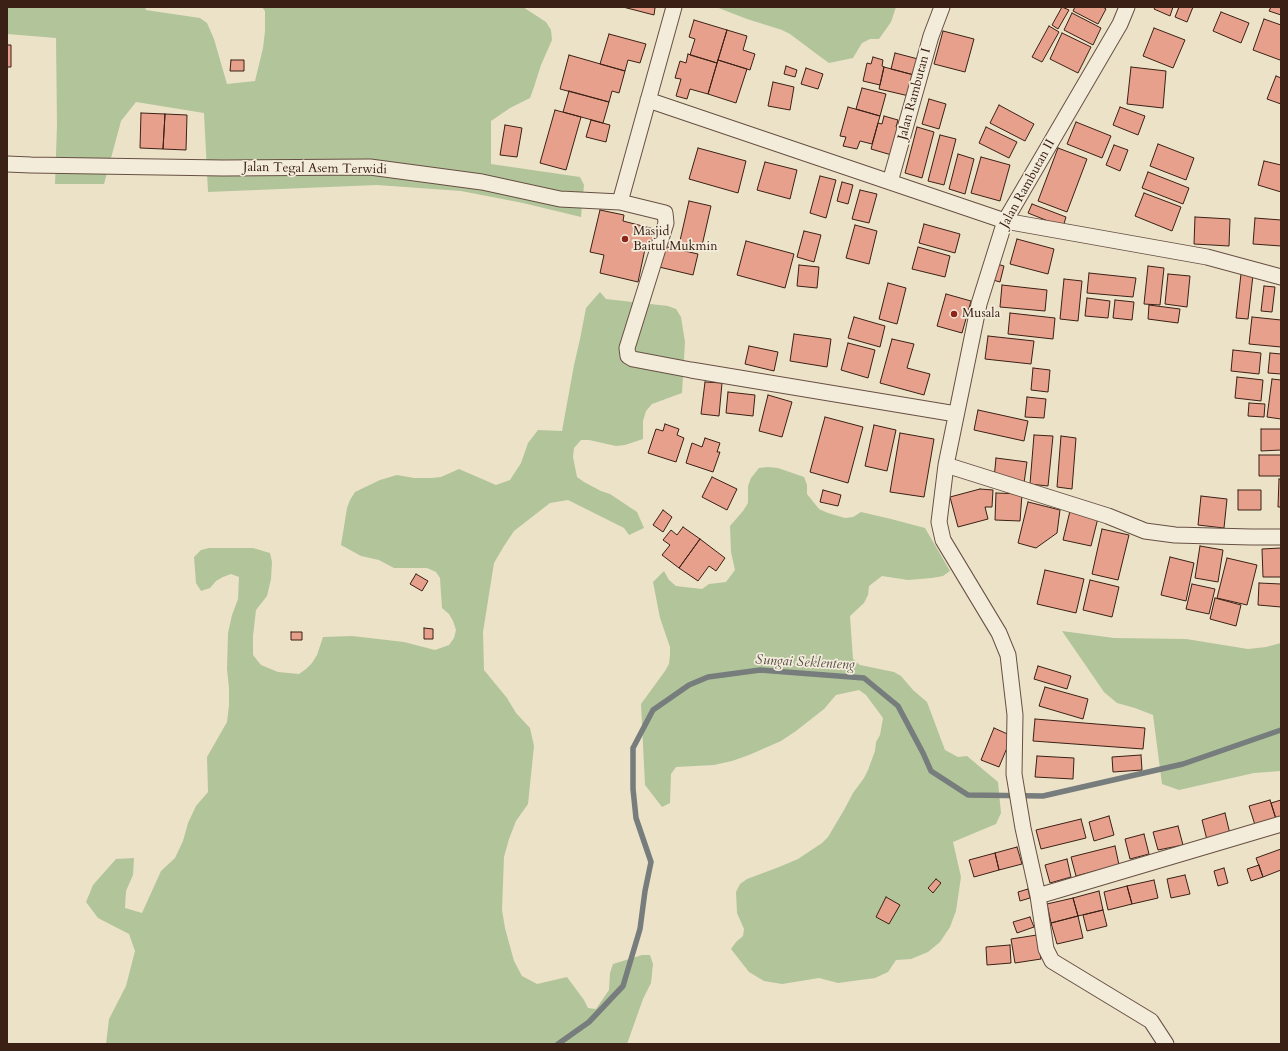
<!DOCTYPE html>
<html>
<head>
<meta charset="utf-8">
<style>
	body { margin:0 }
	#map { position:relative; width:1288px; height:1051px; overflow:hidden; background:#ece2c8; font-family:Cardo,serif }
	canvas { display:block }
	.frame { position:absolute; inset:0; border:8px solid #3b2015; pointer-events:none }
</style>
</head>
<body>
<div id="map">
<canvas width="1288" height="1051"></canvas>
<div class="frame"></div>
</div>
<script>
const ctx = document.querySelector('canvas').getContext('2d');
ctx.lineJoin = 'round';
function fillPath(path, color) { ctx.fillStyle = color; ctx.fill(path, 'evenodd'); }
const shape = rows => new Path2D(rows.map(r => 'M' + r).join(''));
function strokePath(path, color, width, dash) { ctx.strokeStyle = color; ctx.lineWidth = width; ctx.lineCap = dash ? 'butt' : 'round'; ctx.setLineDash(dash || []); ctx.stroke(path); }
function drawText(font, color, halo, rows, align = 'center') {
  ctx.font = font + ' Cardo,serif'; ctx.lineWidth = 3.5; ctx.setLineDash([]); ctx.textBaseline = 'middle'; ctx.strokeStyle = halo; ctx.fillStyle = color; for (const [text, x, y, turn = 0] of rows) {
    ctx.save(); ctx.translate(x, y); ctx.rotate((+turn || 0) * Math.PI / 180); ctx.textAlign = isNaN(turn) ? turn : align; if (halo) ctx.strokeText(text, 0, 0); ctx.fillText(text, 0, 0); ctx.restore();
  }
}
fillPath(shape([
	[7,7,145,7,146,10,200,18,207,23,214,39,227,84,255,81,263,48,265,31,265,11,262,7,523,7,546,22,551,30,552,40,541,65,533,90,530,98,510,108,491,121,491,164,580,177,584,185,581,217,523,203,461,191,377,185,208,192,204,113,136,102,121,121,104,184,55,184,57,125,56,38,7,34],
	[716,7,896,7,891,22,879,39,870,39,862,43,853,58,829,63,822,58,790,34,782,30,747,19],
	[600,292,606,299,668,306,676,309,681,317,685,342,682,393,652,404,646,411,643,421,643,439,625,445,616,446,589,440,581,440,574,448,573,457,577,477,584,482,601,491,610,494,637,512,644,528,629,535,624,528,568,500,550,503,514,531,504,546,494,563,483,632,484,670,507,698,516,713,530,728,534,746,528,804,516,821,509,839,504,857,502,910,505,928,514,961,522,976,537,984,567,977,584,1000,588,1008,596,1009,609,990,610,973,613,964,642,955,650,955,653,964,651,983,643,999,627,1044,106,1044,109,1019,126,986,135,951,129,934,98,918,86,902,93,885,116,859,134,858,133,875,126,891,125,908,142,913,161,871,175,858,183,841,188,823,196,806,208,792,207,757,227,722,229,705,229,688,227,669,228,633,232,615,238,599,239,577,231,574,223,577,216,581,210,588,201,591,196,583,194,557,201,550,209,548,253,548,270,553,272,562,271,579,267,596,256,610,253,636,253,655,261,665,278,672,299,674,306,669,312,663,317,655,323,637,352,636,404,642,435,650,449,645,454,638,456,630,453,621,449,614,442,608,440,578,436,572,427,568,394,568,379,560,361,556,341,545,347,508,350,500,355,492,380,480,397,475,414,478,432,478,441,477,459,469,496,485,510,480,521,463,528,443,538,430,562,431,574,365,580,339,586,308],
	[768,467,778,468,804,477,807,485,807,494,819,509,828,513,845,518,853,517,861,512,891,519,925,528,950,571,943,576,932,578,908,580,882,576,869,586,868,595,864,603,850,616,853,659,860,665,894,672,901,676,913,690,927,702,945,750,958,757,967,756,998,782,1001,813,996,824,953,842,961,877,956,911,950,927,940,942,928,952,911,959,896,960,888,972,875,978,838,983,819,978,782,984,764,981,749,972,731,949,736,942,743,936,744,929,737,913,736,892,740,884,747,879,779,867,798,859,822,843,828,837,844,810,853,793,864,778,868,770,875,751,876,742,880,735,883,718,866,695,859,690,836,695,824,709,796,731,781,741,749,755,732,761,714,765,676,767,671,774,670,803,662,807,645,785,641,704,665,671,669,664,670,655,670,647,660,618,653,582,664,571,669,580,676,586,702,589,709,584,726,582,735,570,731,552,730,526,743,511,748,503,748,486,751,478,759,468],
	[1062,631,1114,638,1186,639,1248,649,1266,647,1281,643,1281,771,1254,773,1179,790,1162,784,1153,715,1135,708,1117,703,1104,692]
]), '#b2c49a');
strokePath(shape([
	[558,1044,589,1022,623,986,640,929,645,891,651,862,636,818,633,789,633,748,653,710,689,685,708,677,760,670,864,678,898,706,923,753,931,771,968,795,1043,796,1183,764,1281,730]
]), '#767d7c', 5.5);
const building = shape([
	[623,7,653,7,655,8,654,15,623,7],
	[1062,7,1069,10,1058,29,1052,25,1062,7],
	[1075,7,1103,7,1106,9,1098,24,1073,11,1075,7],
	[1155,7,1173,7,1170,16,1154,9,1155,7],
	[1179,7,1193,7,1187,22,1175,17,1179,7],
	[1271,7,1281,7,1281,15,1269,11,1271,7],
	[1221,12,1249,23,1241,43,1213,31,1221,12],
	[1072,13,1101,28,1093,45,1064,30,1072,13],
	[1264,19,1281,25,1281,58,1280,60,1253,50,1264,19],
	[694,20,727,30,717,63,690,55,695,39,689,37,694,20],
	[1049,26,1059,32,1042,62,1032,57,1049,26],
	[1154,28,1185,40,1173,68,1143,56,1154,28],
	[727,30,747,36,743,50,755,54,750,70,718,60,727,30],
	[943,31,974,39,965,72,934,64,943,31],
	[1062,33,1091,47,1078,73,1050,59,1062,33],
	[609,34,646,44,640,63,628,60,625,71,600,64,609,34],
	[7,45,11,45,11,67,7,67,7,45],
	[895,53,918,59,914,75,891,69,895,53],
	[688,54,717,63,708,94,690,89,687,99,676,96,681,79,675,78,680,61,686,63,688,54],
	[569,55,625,71,619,93,612,91,609,102,560,89,569,55],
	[873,57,883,60,882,66,884,67,880,85,863,81,867,63,871,64,873,57],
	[231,60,244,60,244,71,230,71,231,60],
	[718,60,747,69,736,103,708,94,718,60],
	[786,66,797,70,795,77,784,74,786,66],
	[884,67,914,75,909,96,879,89,884,67],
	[1131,67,1166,71,1163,108,1127,104,1131,67],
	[806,68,823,74,818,89,801,84,806,68],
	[1276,76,1281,78,1281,104,1267,99,1276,76],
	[773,82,794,87,790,110,768,106,773,82],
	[862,88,886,94,880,116,856,109,862,88],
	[569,91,609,102,603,123,563,112,569,91],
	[929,99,946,104,939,129,922,124,929,99],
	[999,105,1034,124,1025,141,990,123,999,105],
	[848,107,880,116,872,144,860,141,857,149,843,146,846,137,840,136,848,107],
	[1120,107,1145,116,1138,135,1113,125,1120,107],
	[555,110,581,117,566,170,540,163,555,110],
	[141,113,165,114,163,149,140,148,141,113],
	[165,114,187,115,186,150,163,149,165,114],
	[884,116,898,120,896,127,902,129,895,156,871,149,878,123,882,124,884,116],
	[591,120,610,125,606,142,586,137,591,120],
	[1076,122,1111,136,1102,158,1067,144,1076,122],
	[505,125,522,128,517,157,500,155,505,125],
	[917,127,934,132,922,178,905,173,917,127],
	[986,127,1017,142,1009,158,979,143,986,127],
	[940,135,956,139,944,185,928,181,940,135],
	[1158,144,1194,158,1186,180,1150,166,1158,144],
	[1114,145,1128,150,1120,171,1106,165,1114,145],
	[698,148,746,161,738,193,689,179,698,148],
	[1058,148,1087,159,1067,212,1038,201,1058,148],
	[958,154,974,159,965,194,949,189,958,154],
	[981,157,1010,165,1000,201,971,193,981,157],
	[1264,161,1281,165,1281,192,1258,185,1264,161],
	[765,162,797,170,790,199,757,190,765,162],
	[1148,172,1189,188,1183,204,1142,188,1148,172],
	[820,176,836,180,826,218,810,213,820,176],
	[842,182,853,185,848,204,837,201,842,182],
	[860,190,877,194,869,223,852,219,860,190],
	[1144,193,1181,207,1172,231,1135,216,1144,193],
	[689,201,711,206,701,250,679,245,689,201],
	[1032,204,1066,217,1063,227,1028,213,1032,204],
	[600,210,624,215,623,221,658,230,653,251,645,249,638,282,600,273,604,255,590,252,600,210],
	[1195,217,1230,219,1229,246,1194,244,1195,217],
	[1255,218,1281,220,1281,246,1253,244,1255,218],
	[924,224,960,234,955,253,919,243,924,224],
	[855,225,877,231,869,264,846,258,855,225],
	[804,231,821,235,814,262,797,257,804,231],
	[1017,239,1054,249,1048,274,1010,264,1017,239],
	[746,241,794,254,785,288,737,275,746,241],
	[663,246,698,254,693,275,659,267,663,246],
	[918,247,950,256,945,277,912,269,918,247],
	[997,264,1004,266,1000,282,993,280,997,264],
	[799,265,819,267,817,288,797,286,799,265],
	[1148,266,1164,268,1160,305,1144,304,1148,266],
	[1089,273,1136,278,1133,297,1087,293,1089,273],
	[1168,274,1190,276,1187,307,1165,304,1168,274],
	[1241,274,1253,275,1248,319,1236,318,1241,274],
	[1064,279,1082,281,1078,321,1060,319,1064,279],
	[888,283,906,288,897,324,879,319,888,283],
	[1002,285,1047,290,1045,311,1000,307,1002,285],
	[1264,286,1275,287,1272,312,1261,311,1264,286],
	[946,294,971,301,962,333,937,326,946,294],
	[1087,298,1110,301,1108,318,1085,316,1087,298],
	[1115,300,1134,302,1132,320,1113,318,1115,300],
	[1149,305,1180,309,1178,323,1148,319,1149,305],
	[1010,313,1055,318,1053,339,1008,334,1010,313],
	[854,317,885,326,880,347,848,338,854,317],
	[1252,317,1281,320,1281,347,1249,344,1252,317],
	[794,334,831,339,827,367,790,361,794,334],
	[988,336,1034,341,1031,364,985,359,988,336],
	[892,339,914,344,907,368,930,374,924,395,880,383,892,339],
	[848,343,875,350,868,378,841,370,848,343],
	[749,346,778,352,774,371,745,364,749,346],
	[1233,350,1261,353,1259,374,1231,371,1233,350],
	[1270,353,1281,354,1281,374,1268,373,1270,353],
	[1033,368,1050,370,1048,392,1031,390,1033,368],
	[1237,377,1263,380,1261,401,1235,398,1237,377],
	[1272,379,1281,380,1281,419,1267,417,1272,379],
	[705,382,722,383,719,416,701,414,705,382],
	[728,392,755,395,753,416,726,413,728,392],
	[768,395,792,402,782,437,759,431,768,395],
	[1027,397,1046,399,1044,418,1025,417,1027,397],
	[1249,403,1265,404,1264,417,1248,416,1249,403],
	[978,410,1028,421,1024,441,974,430,978,410],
	[825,417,863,427,848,483,810,472,825,417],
	[665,424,679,429,677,435,684,438,676,462,648,453,656,429,663,431,665,424],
	[874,425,896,430,887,471,865,466,874,425],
	[1261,429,1281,429,1281,450,1261,451,1261,429],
	[900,433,934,439,924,497,890,492,900,433],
	[1034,435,1053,436,1048,486,1030,484,1034,435],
	[1061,436,1076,438,1072,489,1057,487,1061,436],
	[705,438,720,443,717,452,720,452,713,472,686,463,692,443,702,447,705,438],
	[1259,455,1281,455,1281,476,1259,476,1259,455],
	[996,458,1027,462,1024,483,994,479,996,458],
	[712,477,737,489,727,510,702,497,712,477],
	[1279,479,1281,479,1281,507,1278,507,1279,479],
	[980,489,993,490,992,507,985,507,988,519,958,527,950,497,980,489],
	[823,490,841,495,838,506,820,502,823,490],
	[1238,490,1261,490,1261,510,1238,510,1238,490],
	[996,493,1022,494,1020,521,995,520,996,493],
	[1201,496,1227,499,1224,528,1198,525,1201,496],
	[1028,502,1060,510,1057,533,1036,548,1018,543,1028,502],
	[663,510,672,517,663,532,653,525,663,510],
	[1070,511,1098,518,1091,546,1063,540,1070,511],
	[683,527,700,539,679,568,662,555,670,545,663,540,671,530,677,535,683,527],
	[1102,529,1129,535,1118,580,1092,574,1102,529],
	[700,539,725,558,716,571,709,566,698,581,679,568,700,539],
	[1200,546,1223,550,1218,582,1195,578,1200,546],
	[1281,548,1281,577,1263,577,1262,549,1281,548],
	[1170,557,1194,563,1186,601,1161,595,1170,557],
	[1227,558,1257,565,1247,605,1217,598,1227,558],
	[1045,570,1084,579,1076,613,1037,604,1045,570],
	[416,574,428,581,422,591,410,584,416,574],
	[1090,580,1119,587,1112,617,1083,610,1090,580],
	[1259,583,1281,584,1281,607,1258,605,1259,583],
	[1192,584,1215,589,1209,614,1186,609,1192,584],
	[1215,598,1241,605,1236,626,1210,619,1215,598],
	[424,628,433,629,433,639,424,639,424,628],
	[291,632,302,632,302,640,291,640,291,632],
	[1038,666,1071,676,1067,689,1034,679,1038,666],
	[1045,687,1088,699,1083,719,1039,706,1045,687],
	[1035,719,1145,728,1143,749,1033,741,1035,719],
	[994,728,1012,736,999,767,981,760,994,728],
	[1141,755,1142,770,1113,772,1112,757,1141,755],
	[1037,756,1074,758,1073,779,1035,777,1037,756],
	[1270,800,1276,819,1255,825,1249,806,1270,800],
	[1281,800,1281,817,1276,819,1271,803,1281,800],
	[1225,813,1230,834,1207,840,1202,820,1225,813],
	[1109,816,1114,835,1094,841,1089,822,1109,816],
	[1081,819,1086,838,1041,849,1036,830,1081,819],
	[1178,826,1183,845,1158,850,1153,832,1178,826],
	[1144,834,1149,854,1130,859,1125,839,1144,834],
	[1115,846,1119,865,1076,876,1071,857,1115,846],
	[1017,847,1022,864,999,870,995,853,1017,847],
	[1281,849,1281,870,1263,877,1256,858,1281,849],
	[995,853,999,870,974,877,969,860,995,853],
	[1067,859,1071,877,1050,883,1045,865,1067,859],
	[1259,865,1263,877,1251,881,1247,869,1259,865],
	[1224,868,1228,883,1218,886,1214,871,1224,868],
	[1185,875,1190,894,1171,898,1167,879,1185,875],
	[936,879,941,883,933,893,928,888,936,879],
	[1154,880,1158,898,1132,904,1127,886,1154,880],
	[1127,886,1132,904,1108,910,1104,892,1127,886],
	[1028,889,1030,898,1020,901,1018,892,1028,889],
	[1099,891,1103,910,1078,916,1073,898,1099,891],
	[886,897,900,905,889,924,876,917,886,897],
	[1073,898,1078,916,1051,923,1047,904,1073,898],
	[1103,910,1107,926,1087,931,1083,915,1103,910],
	[1078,916,1083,938,1057,944,1051,923,1078,916],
	[1030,917,1034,927,1017,933,1013,922,1030,917],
	[1037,935,1041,959,1015,963,1011,939,1037,935],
	[1010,945,1011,963,987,965,986,947,1010,945]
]);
fillPath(building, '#e6a08c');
strokePath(building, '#3b2015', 1);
const minor = shape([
	[1127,7,1120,24,1005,221,979,304,946,465,939,522,943,540,999,633,1008,655,1015,715,1014,774,1023,828,1038,896,1046,949,1052,961,1151,1021,1166,1044],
	[648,100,1005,221,1207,257,1281,277],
	[7,164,31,165,223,168,370,167,482,182,560,199,620,202,665,213,666,223,627,348,628,356,633,359,691,370,956,414],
	[890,182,931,36,942,7],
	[620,202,674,7],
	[946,465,1108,516,1145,531,1175,535,1251,537,1281,537],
	[1038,896,1281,824]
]);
strokePath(minor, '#675042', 17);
strokePath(minor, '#f3ecdb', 15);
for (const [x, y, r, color] of [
	[625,239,4,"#8f2418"],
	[954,314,4,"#8f2418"]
]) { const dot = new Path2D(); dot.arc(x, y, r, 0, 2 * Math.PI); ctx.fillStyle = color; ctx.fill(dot); strokePath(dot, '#f3ecdb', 1.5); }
drawText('13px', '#3b2015', '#f3ecdb', [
	["Jalan Rambutan I",915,94,-75],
	["Jalan Tegal Asem Terwidi",315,169,1],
	["Jalan Rambutan II",1028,184,-61]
]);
drawText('13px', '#3b2015', '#f3ecdb', [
	["Masjid",633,232],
	["Baitul Mukmin",633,247],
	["Musala",962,314]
], 'left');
drawText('italic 14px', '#584e48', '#f3ecdb', [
	["Sungai Seklenteng",805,663,3]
]);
</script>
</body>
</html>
